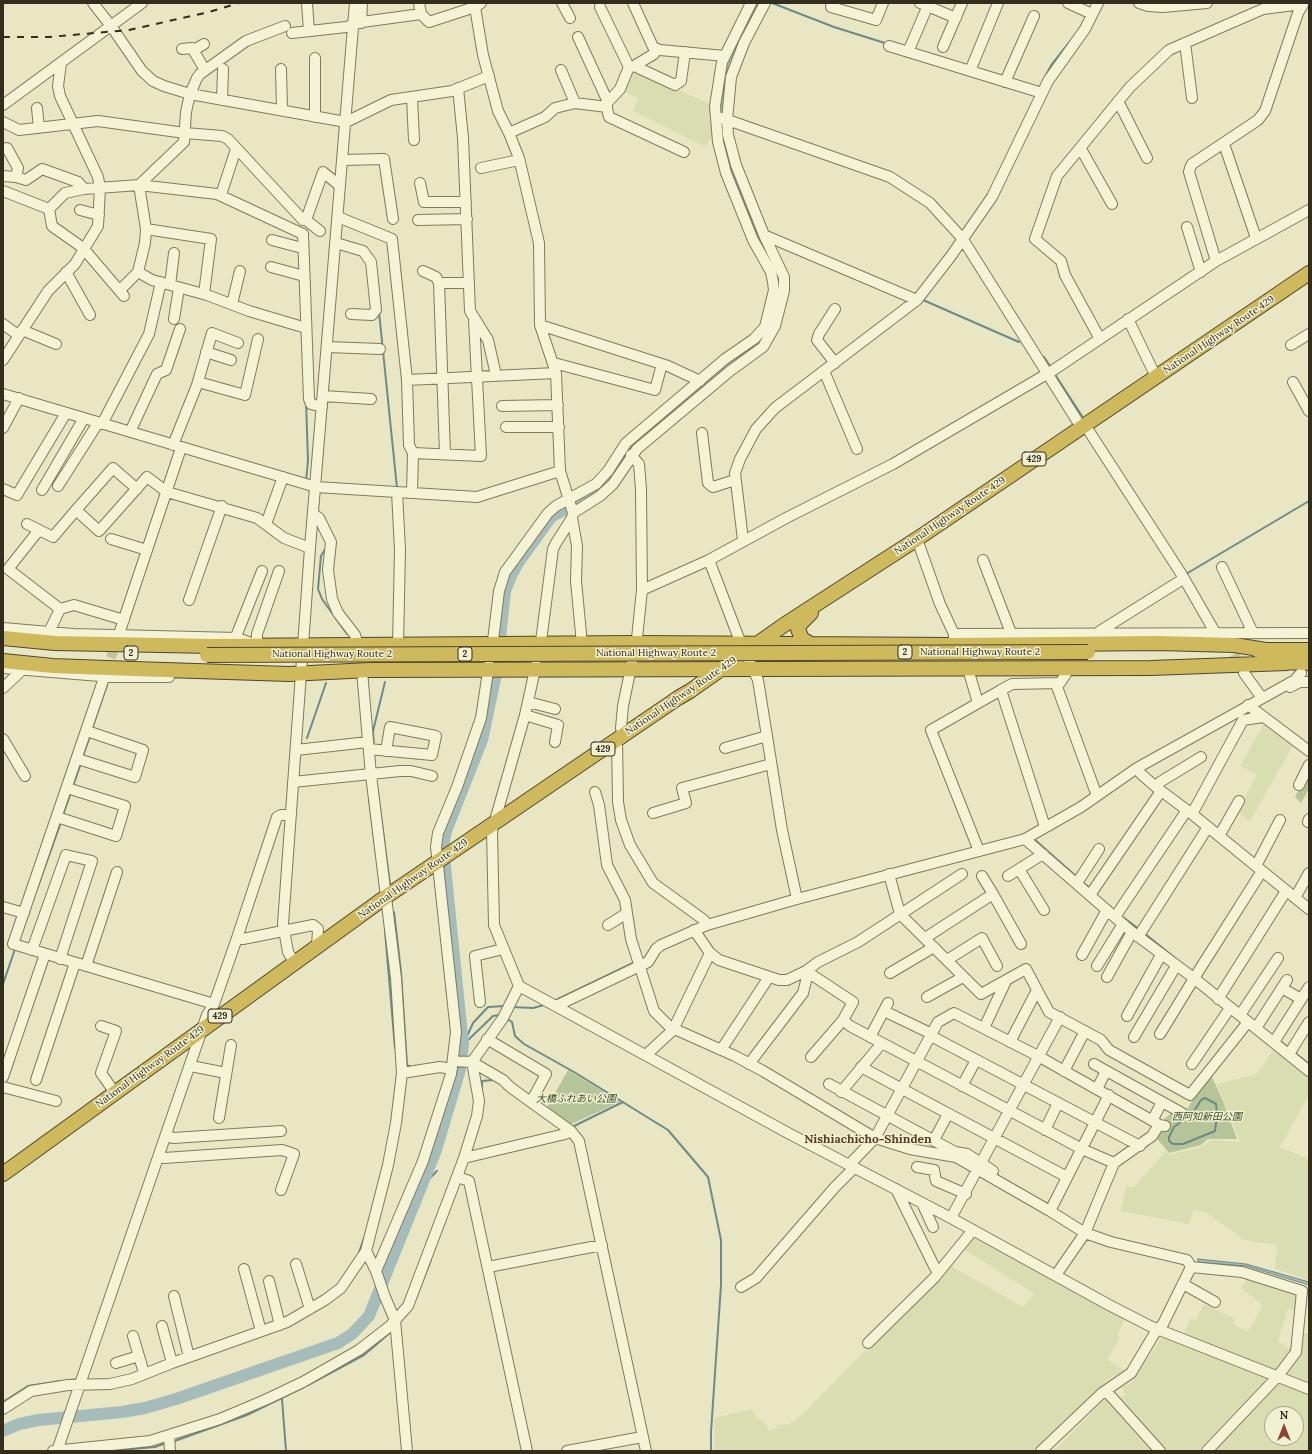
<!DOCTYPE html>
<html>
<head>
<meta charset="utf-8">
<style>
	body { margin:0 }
	#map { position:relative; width:1312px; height:1454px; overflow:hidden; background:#e9e7c3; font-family:Lora,serif }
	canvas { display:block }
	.frame { position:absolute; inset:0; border:4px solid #332d1e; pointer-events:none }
	.north { position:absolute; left:1264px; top:1406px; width:40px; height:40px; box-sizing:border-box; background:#f1f0d2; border:1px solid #a5a28a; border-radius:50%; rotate:0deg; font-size:11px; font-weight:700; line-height:16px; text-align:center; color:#332d1e }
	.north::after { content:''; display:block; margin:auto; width:14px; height:18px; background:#894733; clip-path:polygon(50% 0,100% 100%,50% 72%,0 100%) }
</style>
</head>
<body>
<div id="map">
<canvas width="1312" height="1454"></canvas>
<div class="frame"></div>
<div class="north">N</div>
</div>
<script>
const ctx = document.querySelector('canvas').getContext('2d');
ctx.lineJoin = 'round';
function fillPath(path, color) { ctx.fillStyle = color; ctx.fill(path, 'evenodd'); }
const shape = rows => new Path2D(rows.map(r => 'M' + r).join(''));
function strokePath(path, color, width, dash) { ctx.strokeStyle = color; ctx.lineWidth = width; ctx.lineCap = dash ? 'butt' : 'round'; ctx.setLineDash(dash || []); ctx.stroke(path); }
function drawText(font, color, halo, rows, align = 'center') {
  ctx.font = font + ' Lora,"Noto Sans JP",serif'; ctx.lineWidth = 3; ctx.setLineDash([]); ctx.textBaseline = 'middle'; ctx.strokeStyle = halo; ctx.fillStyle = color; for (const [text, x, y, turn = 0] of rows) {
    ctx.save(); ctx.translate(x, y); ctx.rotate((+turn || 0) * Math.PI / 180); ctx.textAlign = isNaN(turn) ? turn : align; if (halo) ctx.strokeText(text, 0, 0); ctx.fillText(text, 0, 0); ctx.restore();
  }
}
fillPath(shape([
	[633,69,710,104,709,118,713,134,705,147,633,111,639,99,623,91],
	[1264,724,1295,742,1250,821,1236,812,1257,775,1240,766],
	[1274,1049,1309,1074,1309,1095,1280,1147,1309,1159,1309,1280,1275,1269,1277,1245,1244,1240,1207,1213,1194,1209,1189,1224,1121,1211,1126,1186,1133,1188,1165,1152,1169,1155,1202,1147,1211,1140,1240,1142,1217,1084,1257,1074],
	[974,1235,1126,1318,1117,1335,1120,1338,1107,1360,1125,1371,1110,1378,1037,1451,715,1451,714,1418,751,1409,756,1417,765,1422,769,1431,777,1428,777,1425,790,1424,804,1413,949,1265,1023,1307,1035,1294,963,1249],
	[1248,1278,1298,1294,1296,1311,1288,1309,1278,1341,1292,1350,1276,1371,1184,1334,1191,1318,1196,1320,1204,1304,1236,1319,1233,1324,1248,1332,1263,1305,1241,1288],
	[1303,1332,1309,1334,1309,1385,1284,1374,1300,1355],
	[1164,1334,1271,1377,1201,1451,1166,1451,1120,1397,1126,1395,1122,1387,1131,1383],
	[1278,1380,1309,1393,1309,1451,1214,1451],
	[1272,1414,1296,1414,1296,1438,1272,1438],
	[1107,1397,1155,1451,1054,1451]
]), '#daddb2');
fillPath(shape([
	[1309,768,1309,789,1301,803,1295,797],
	[568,1070,620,1102,569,1125,546,1109],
	[1212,1077,1223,1101,1237,1139,1208,1139,1201,1145,1169,1153,1155,1136,1159,1128,1164,1119,1180,1106,1185,1109,1188,1108,1192,1101,1191,1095]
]), '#b5c599');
const water = shape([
	[1198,1259,1246,1264,1309,1282,1309,1285,1246,1266,1198,1262,1198,1259]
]);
fillPath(water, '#a5bcbb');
strokePath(water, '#6d8989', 1);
strokePath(shape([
	[772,3,834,27,888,44],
	[1046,75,1052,64,1071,40],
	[923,300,1019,342],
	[379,312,397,488],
	[1044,357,1050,366],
	[1054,373,1082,416],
	[306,401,308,461,306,481],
	[326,548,321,556,318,589,322,599,347,634],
	[1186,574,1309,501],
	[92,729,107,685],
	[307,738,326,683],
	[374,747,373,731,385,682],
	[83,756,90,736],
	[377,785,390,885],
	[73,786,80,766],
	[369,799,376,854],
	[63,815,70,795],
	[1034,839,1078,878],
	[1082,882,1090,888],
	[36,892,61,822],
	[394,912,401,972,407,1065,411,1067],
	[1120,915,1139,929],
	[385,931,395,1048],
	[1144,933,1175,958],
	[3,984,15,949],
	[554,1001,635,962],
	[511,1007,533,1008,544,1005],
	[506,1018,512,1022,515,1036,524,1044,574,1072,668,1130,708,1177,721,1240,721,1285,711,1432,711,1451],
	[1279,1040,1289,1048],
	[464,1044,493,1016,500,1015],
	[463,1045,473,1023,488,1007,505,1006],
	[1294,1052,1309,1064],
	[482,1089,482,1081,493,1080],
	[1205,1098,1216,1104,1217,1115,1215,1131,1183,1144,1173,1144,1169,1141,1169,1137,1174,1127,1193,1113,1201,1100,1205,1098],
	[572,1127,623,1102],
	[425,1178,430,1178,437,1171],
	[358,1255,364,1238],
	[412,1308,431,1260],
	[147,1368,167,1360],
	[69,1380,79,1379],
	[308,1385,364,1355,392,1331],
	[282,1399,286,1451],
	[3,1402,28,1386,61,1381],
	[172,1442,247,1415,304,1387],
	[109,1451,155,1447,166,1443]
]), '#6d8989', 2);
strokePath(shape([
	[721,113,722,92,728,68,741,35,757,3],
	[724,142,735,180,757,235,779,282,776,303],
	[500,637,505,591,511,576,518,563,551,517,600,489,607,483,628,449,721,368,762,341,768,329],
	[3,1431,19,1424,39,1420,122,1412,145,1408,176,1399,338,1343,352,1334,369,1316,436,1150,460,1069,463,1045,443,847,446,831,482,740,495,679]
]), '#a5bcbb', 12);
strokePath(shape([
	[1227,641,1242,669],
	[106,672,117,640]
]), '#c5c2a2', 10, [10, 5]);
const minor = shape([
	[93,3,111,26,142,71,153,81,164,86,190,94,346,122,391,100,452,91,489,76],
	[307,3,309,31],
	[419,3,421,14,429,22,475,7,481,3],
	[562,3,570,18],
	[633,3,653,47,660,50,725,56],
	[833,3,831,7,876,20,883,3],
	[920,3,956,18],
	[1068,3,1092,14],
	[1139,3,1148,6,1163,7,1207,3],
	[475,7,483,55,498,111,509,133,519,158,539,243,540,325,556,373,560,471,573,513,572,518,556,543,553,549,540,649],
	[600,7,629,67],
	[361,23,362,3],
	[285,26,246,41,200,74,197,78,190,94,186,112,184,142,139,185,146,229,145,243,138,272,152,280,207,295,249,311,306,328],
	[292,33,346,27,362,22,421,14],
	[578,37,608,102],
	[1185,43,1192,98],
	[889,46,1042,93],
	[943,47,962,3],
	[182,49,192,48,205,70],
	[657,49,654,54,634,66,629,67,620,89,606,104,609,117,684,152],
	[194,50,204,44],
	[908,52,929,3],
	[315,58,315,117],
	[634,66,675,85,681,81,685,52],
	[281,69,282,110],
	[561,70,575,103],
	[970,71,998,3],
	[1005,82,1034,16],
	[458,88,463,138,470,311,488,340,496,375],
	[412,98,414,140],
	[222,100,223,69],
	[1118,101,1147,158],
	[3,105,142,3],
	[37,108,39,128],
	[722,118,890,177,930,203,962,238,1081,427],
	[3,122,19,130,98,121,185,133,222,136,228,139,303,220,306,220],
	[509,133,545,117,555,108,575,103,607,107],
	[1224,144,1256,238],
	[7,148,18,168,16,177],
	[1081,149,1112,204],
	[343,160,384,159,393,219],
	[481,168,519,160],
	[3,176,16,177,26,180,42,169,78,182,84,189],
	[420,183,424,202,466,202],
	[3,191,49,209,65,193,84,189,139,185,217,194,303,234],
	[221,195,235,152],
	[49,209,52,226,83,248,124,296],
	[80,210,99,215],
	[338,217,392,239,407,380,409,445,413,453,412,493],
	[418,220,467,219],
	[1187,227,1201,272],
	[146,229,211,239,204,294],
	[320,231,306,220,323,172,340,186],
	[303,234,309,399,311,404,322,407],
	[764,235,917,300],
	[272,240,302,248],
	[336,243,363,251,371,262,376,310,372,315,351,314],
	[1216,261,1189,172,1190,168,1192,164,1258,120,1265,111,1298,13,1304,3],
	[271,267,304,276],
	[423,271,436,277,439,283,445,454],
	[66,272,90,315],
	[439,283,469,283],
	[170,285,174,253],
	[120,290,138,272],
	[232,304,240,271],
	[174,319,179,288],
	[1128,319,1156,377],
	[3,324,18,335],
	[540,325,668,366,700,381],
	[22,330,56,344],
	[1100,339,1065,275,1061,261,1035,239,1057,176,1130,87,1169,50,1263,9,1302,4],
	[1291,345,1309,334],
	[327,347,380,349],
	[206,352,231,360],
	[3,360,48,291,75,264,98,226,100,188,98,177,60,96,58,86,61,63],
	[554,363,655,390,662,364],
	[835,363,817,340,819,334,835,309],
	[824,371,857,449],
	[407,380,556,373],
	[198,382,245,395,258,339],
	[1293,382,1309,411],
	[3,394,316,487,477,497,560,471],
	[323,396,371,399],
	[502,406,558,405],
	[102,424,149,334,161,282],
	[1085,425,1182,575,1216,634],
	[506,427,559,427],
	[3,428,19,398],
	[130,432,157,374,166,370,180,329],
	[702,433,708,483,713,487,735,480],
	[173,445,197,385,212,333,238,343],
	[413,453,481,456,474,320],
	[58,486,98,423],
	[3,489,17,495,66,413],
	[137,489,113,468,76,510,99,531,147,477,167,492,257,518,284,538,310,548],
	[42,490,84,418],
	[397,492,400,550,398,645],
	[573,513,600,496,613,484,637,449,730,371,763,347,775,326,784,291,784,277,764,235,736,165,728,135,727,120,731,77,744,43,765,3],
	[313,514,319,518,331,542,328,570,332,599,338,613,355,635,358,645],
	[572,518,577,546,576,581,582,644],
	[27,524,53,537,76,510],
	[266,524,283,477],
	[39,530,8,569,60,609,49,632],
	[111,539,147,550],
	[917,539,940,604,954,634,954,639],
	[743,540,735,473,740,459,756,429,775,408,917,300,951,256,992,197,1048,81,1085,29,1098,3],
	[983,560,1011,633],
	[1222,567,1253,633],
	[642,590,709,560],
	[189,600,222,506],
	[60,609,74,605,124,620],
	[3,628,73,634,237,638,257,645,257,634,279,571],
	[1099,633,1100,631,1183,579],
	[954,634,1309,633],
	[237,638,237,634,262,571],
	[117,640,181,448],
	[492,649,499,591,505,572,548,513,556,506,596,484,608,471,626,443,725,359,754,339,765,327,774,290,773,282,771,272,753,240,726,173,718,142,715,106,722,62,751,3],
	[536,665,525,715,492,831,494,925,519,986,788,1133,951,1218,1109,1305,1152,1327,1309,1389],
	[3,668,112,677,169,677],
	[968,669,978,703],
	[106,672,13,944,214,1004],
	[1244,673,1262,698],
	[1056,684,1097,796],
	[1290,687,1300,682,1309,682],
	[3,688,21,671],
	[528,702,555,709],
	[1248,705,1309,751],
	[525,715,558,725,555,742],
	[623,736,621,728,623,706,637,638,642,590,641,489,639,464,631,455],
	[3,739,25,776],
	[617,740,618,802,621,820,630,845,653,883,704,920,707,925],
	[725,748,767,736],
	[369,749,432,755,436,736,390,727,386,751],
	[296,750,368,742],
	[78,759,135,777,143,750,87,731],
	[1137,768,1141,774,1156,787,1192,814,1309,909],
	[293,782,400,771,411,771,432,776],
	[1299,785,1309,765],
	[1156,787,1160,782,1201,757],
	[595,792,599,805,607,865,625,900,631,939,654,1011,670,1027,735,1056,763,1071,875,1138,910,1149,956,1157,1050,1211,1085,1233,1111,1242,1187,1260,1191,1267,1242,1272,1302,1291,1296,1352,1278,1376,1207,1451],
	[653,813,686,803,682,788,771,764],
	[1192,814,1243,720,1263,717],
	[57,817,116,836,125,806,67,788],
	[1308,822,1309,819],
	[1045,827,1001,690,1012,684,1060,683,1066,674],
	[1219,836,1239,801],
	[1025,839,1132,932,1195,979,1309,1071],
	[979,851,931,730,1001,690],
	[1256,866,1280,820],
	[1019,869,1044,910],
	[889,874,900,914,981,994,1026,969,1049,1012,1101,1040,1109,1050,1190,1095,1248,1022],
	[982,876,993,894],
	[1008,876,1043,854],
	[1077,883,1099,849],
	[1090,895,1161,791],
	[1295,898,1309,873],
	[797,899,782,830,758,680,738,636,709,560,788,517,893,464,1052,371,1216,261,1309,210],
	[3,907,24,913],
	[1115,917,1187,810],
	[608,925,627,913],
	[694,930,710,953,719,960,779,980,787,980,806,971,818,962,858,942,962,874],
	[1138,937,1208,827],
	[237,938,243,939,313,925,318,929,317,947],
	[925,938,993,894,1021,944],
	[32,950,66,855,92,861,60,959],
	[1082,955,1107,910],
	[947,960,982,938,997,966],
	[294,962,288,952,283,924,310,548,355,3],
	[86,966,117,872],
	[1097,966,1123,924],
	[806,971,853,1002,843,1020,850,1026,1082,1149,1114,1163],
	[890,973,934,947],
	[1107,977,1132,932],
	[1282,988,1301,999],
	[927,997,963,977],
	[1218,999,1286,891],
	[480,1002,475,956,503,949],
	[556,1006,648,962,656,949,661,945,707,925,797,899,1025,839,1081,807,1137,768,1295,680,1301,673],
	[884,1011,932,1034],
	[1240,1015,1278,958],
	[1127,1016,1161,955],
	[101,1026,116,1031,101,1073,115,1093],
	[984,1028,1006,981],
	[1256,1028,1287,980],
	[1160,1034,1198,972,1262,871],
	[931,1036,1140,1146],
	[870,1037,888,1003],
	[1134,1037,1176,966],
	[487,1039,546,1074,531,1102],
	[1010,1042,1037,990],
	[1274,1042,1309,987],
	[721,1050,769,977],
	[1289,1054,1309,1022],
	[646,1055,673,1030,710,953],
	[811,1057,843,1020],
	[453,1061,472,1062,503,1080,510,1087,571,1131,579,1141,646,1451],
	[749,1064,803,993,806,981,806,971],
	[1094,1064,1182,1113],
	[1192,1064,1230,1008],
	[191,1066,226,1073],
	[861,1067,1067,1177],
	[1064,1071,1085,1031],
	[402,1073,440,1067,452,1069],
	[3,1077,45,954],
	[36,1080,75,963],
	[829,1084,955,1152,967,1154,993,1171],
	[962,1086,976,1060],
	[3,1087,56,1101],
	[1097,1089,1106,1071],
	[841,1092,882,1043],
	[219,1118,231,1045],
	[1153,1119,1162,1102],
	[1045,1130,1058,1103],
	[167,1136,173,1138,281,1131],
	[934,1140,948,1114],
	[160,1156,164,1158,282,1150,294,1154,281,1190],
	[464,1158,565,1134,571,1131],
	[849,1165,875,1138,938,1022,954,1013,1038,1056,1160,1125],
	[917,1167,934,1170,936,1181,966,1194],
	[458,1177,469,1181,527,1451],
	[896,1189,935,1268],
	[922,1203,933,1227],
	[1050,1211,1109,1095],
	[951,1218,1060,1017],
	[366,1251,376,1271,385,1297,395,1320,407,1451],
	[296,1264,310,1309],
	[488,1267,602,1245],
	[244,1269,261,1331],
	[376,1271,423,1161,451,1074,456,1032,436,847,438,833,457,787,481,718,489,665],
	[1056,1275,1085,1233,1114,1163,1152,1136,1159,1125,1165,1126],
	[269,1281,280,1325],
	[1183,1284,1215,1302],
	[741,1287,756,1278,835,1187,855,1167],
	[174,1296,189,1357],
	[162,1326,172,1363],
	[133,1336,144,1373],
	[868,1343,934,1278,973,1230],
	[116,1363,139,1356],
	[1106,1391,1160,1451],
	[3,1409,31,1391,68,1385,110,1384,132,1379,172,1363,287,1322,325,1300,341,1288,366,1251,388,1165,396,1123,402,1073,396,978,371,775,362,671],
	[169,1435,170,1451],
	[53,1451,150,1441,220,1419,265,1400,303,1382,359,1350,390,1326,408,1306,464,1158,477,1116,479,1101,472,1062,503,1018,519,986],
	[57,1451,207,1015,214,1004,237,938,277,817,281,815,291,815],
	[567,1451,642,1437],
	[1041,1451,1102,1393,1131,1373,1156,1331,1163,1324,1191,1267]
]);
const highway = shape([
	[3,638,55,643,213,646,636,643,954,645,1158,643,1234,645,1266,650],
	[809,643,802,639,798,629,800,624,811,613],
	[1257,650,1309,650],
	[3,661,53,666,134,669,289,674,370,670,1151,668,1287,663],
	[1277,662,1309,663],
	[3,1174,387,896,678,698,690,691,784,625,917,539,1309,273]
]);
strokePath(minor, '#81795c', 12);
strokePath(highway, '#4f4630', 16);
strokePath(minor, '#f4f3d6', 10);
strokePath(highway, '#cfb95d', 14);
strokePath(shape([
	[3,37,49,37,129,30,209,12,239,3]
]), '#332d1e', 2, [7, 7]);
const highwayBridge = shape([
	[207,655,1088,652]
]);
strokePath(highwayBridge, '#4f4630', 16, []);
strokePath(highwayBridge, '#cfb95d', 14);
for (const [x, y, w] of [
	[1034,459,24],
	[905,652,14],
	[131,653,14],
	[465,654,14],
	[603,749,24],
	[220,1016,24]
]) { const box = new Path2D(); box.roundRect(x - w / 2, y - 7, w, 14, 3); ctx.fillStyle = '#f1f0d2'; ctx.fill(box); strokePath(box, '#332d1e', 1); }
drawText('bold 9px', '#332d1e', null, [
	["429",1034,459],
	["2",905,652],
	["2",131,653],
	["2",465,654],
	["429",603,749],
	["429",220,1016]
]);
drawText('10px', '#332d1e', '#f1f0d2', [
	["National Highway Route 429",1219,335,-34],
	["National Highway Route 429",950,516,-34],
	["National Highway Route 2",980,652],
	["National Highway Route 2",656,653],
	["National Highway Route 2",332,654],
	["National Highway Route 429",681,696,-34],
	["National Highway Route 429",413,879,-35],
	["National Highway Route 429",150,1067,-36]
]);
drawText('italic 10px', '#3a4d27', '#f1f0d2', [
	["大橋ふれあい公園",576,1099],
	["西阿知新田公園",1207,1117]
]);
drawText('bold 12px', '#5a3c23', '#f1f0d2', [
	["Nishiachicho-Shinden",868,1140]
]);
</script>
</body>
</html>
